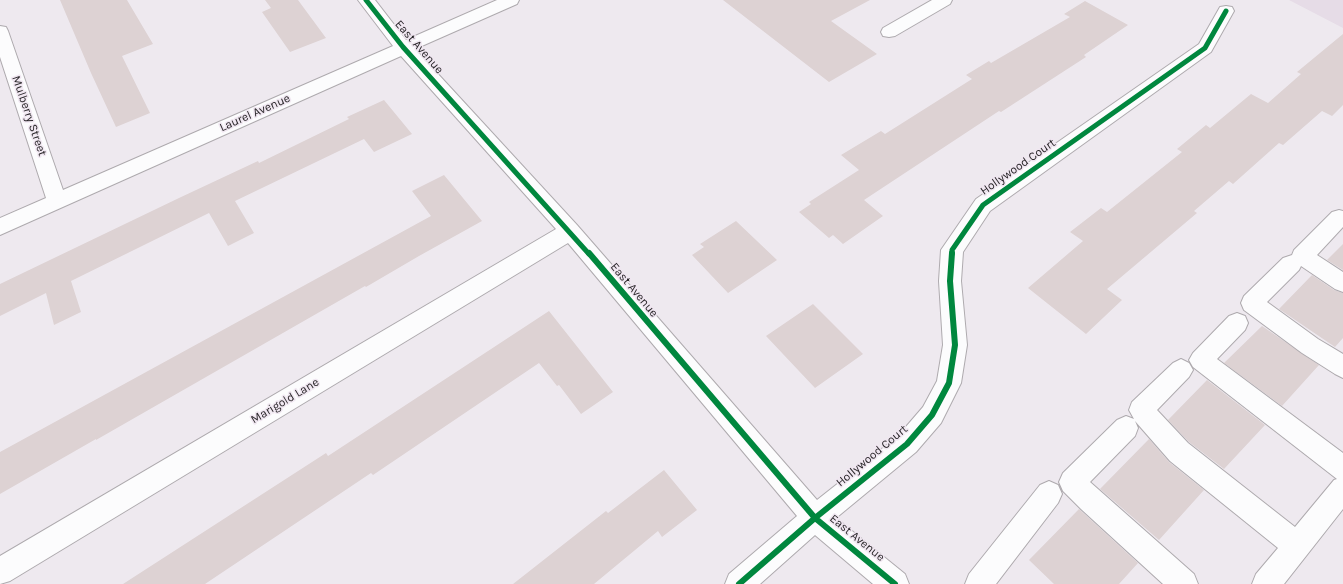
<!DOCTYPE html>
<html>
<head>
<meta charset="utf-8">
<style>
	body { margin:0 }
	canvas { display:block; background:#eee9ef }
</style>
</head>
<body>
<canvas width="1343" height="584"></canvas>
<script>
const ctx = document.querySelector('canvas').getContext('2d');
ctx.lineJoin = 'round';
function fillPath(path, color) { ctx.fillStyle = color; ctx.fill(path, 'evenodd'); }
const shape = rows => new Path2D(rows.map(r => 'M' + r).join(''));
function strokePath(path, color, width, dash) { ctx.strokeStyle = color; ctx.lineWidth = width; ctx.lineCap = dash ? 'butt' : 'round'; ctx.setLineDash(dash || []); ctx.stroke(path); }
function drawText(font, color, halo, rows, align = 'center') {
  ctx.font = font + ' Karla,sans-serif'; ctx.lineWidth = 3; ctx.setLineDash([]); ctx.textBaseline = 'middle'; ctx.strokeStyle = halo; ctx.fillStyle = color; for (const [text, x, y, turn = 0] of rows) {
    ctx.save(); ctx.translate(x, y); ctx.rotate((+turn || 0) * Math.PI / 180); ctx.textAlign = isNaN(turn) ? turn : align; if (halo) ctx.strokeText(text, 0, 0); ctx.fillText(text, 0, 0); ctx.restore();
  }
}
fillPath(shape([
	[1289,0,1343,0,1343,28]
]), '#e6dce7');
fillPath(shape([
	[60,0,127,0,153,44,122,56,150,113,116,127,91,73],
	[265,0,298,0,326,38,290,52,262,12,271,8],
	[723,0,870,0,831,21,877,54,829,82],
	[1085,1,1128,25,1084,55,1086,57,1001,112,999,111,864,200,883,216,843,244,833,235,829,238,799,212,811,204,809,202,859,170,841,155,881,131,885,134,972,79,966,75,989,61,991,63,1070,17,1064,14],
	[1343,34,1343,105,1332,116,1322,111,1283,145,1279,143,1233,184,1229,181,1194,211,1197,213,1107,289,1122,300,1086,334,1028,288,1083,241,1070,232,1101,208,1107,212,1182,152,1177,149,1206,125,1210,128,1251,94,1268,103,1301,74,1297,72],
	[384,100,412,134,374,152,364,139,235,201,254,233,228,246,209,213,71,281,81,312,54,325,46,293,0,316,0,284,179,198,258,161,259,163,349,119,347,117],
	[444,175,482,221,419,256,366,287,365,286,96,440,96,439,0,494,0,452,431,216,412,191],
	[736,221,777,260,728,293,692,255,704,247,700,244],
	[1343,244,1343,270,1327,260],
	[1312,275,1334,290,1343,293,1343,338,1335,347,1279,309],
	[813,304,863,354,815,388,766,336],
	[549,311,613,392,581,414,559,385,557,386,539,363,373,475,371,473,205,584,123,584,326,453,328,456],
	[1262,326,1319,365,1282,406,1224,363],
	[1207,380,1265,425,1224,469,1189,442,1168,420],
	[1149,439,1169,462,1204,490,1159,540,1100,489],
	[664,470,697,510,662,537,658,531,594,584,513,584,606,511,608,513],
	[1079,509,1138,563,1119,584,1054,584,1029,560]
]), '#ddd2d3');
const minor = shape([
	[358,0,375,0,406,40,497,0,519,0,517,4,415,49,577,225,817,500,898,436,923,407,937,381,943,345,939,281,941,250,976,199,1199,44,1220,7,1226,6,1232,7,1234,11,1211,52,990,211,963,252,961,281,967,345,961,383,941,423,916,452,836,518,905,574,909,584,873,584,815,535,760,584,725,584,729,574,797,516,568,243,10,581,0,584,0,556,556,229,401,56,0,235,0,218,46,198,0,57,0,26,6,27,8,31,63,190,393,46,358,0],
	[932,0,952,0,950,4,895,36,889,37,883,36,881,32,883,28,932,0],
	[1339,210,1343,211,1343,227,1317,255,1343,272,1343,292,1335,289,1301,266,1299,270,1267,302,1318,339,1343,354,1343,378,1335,374,1302,353,1244,310,1241,303,1244,296,1283,258,1292,255,1294,250,1332,212,1339,210],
	[1237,313,1245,316,1248,323,1245,330,1217,359,1343,453,1343,509,1284,584,1252,584,1256,574,1278,548,1170,461,1135,421,1138,428,1135,436,1090,482,1194,574,1198,584,1163,584,1081,509,1063,491,1059,482,1063,473,1117,420,1126,416,1134,419,1129,410,1132,402,1173,363,1181,359,1189,363,1193,370,1189,377,1157,410,1188,443,1295,527,1334,480,1337,479,1193,367,1189,360,1193,353,1229,316,1237,313],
	[1049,481,1058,485,1062,494,1058,503,996,584,965,584,969,574,1040,485,1049,481]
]);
strokePath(minor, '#aeaaae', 2);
fillPath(minor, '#fcfcfd');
strokePath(shape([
	[366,0,403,47,589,254],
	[952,254,952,250,983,205,1205,48,1226,11]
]), '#00873e', 5);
strokePath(shape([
	[589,253,815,518,895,584],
	[739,584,815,518,907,444,932,415,949,383,955,345,950,281,952,253]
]), '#00873e', 6);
drawText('12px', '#282528', '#f0e7f1', [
	["East Avenue",419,47,49],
	["Laurel Avenue",255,113,-24],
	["Mulberry Street",29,116,71],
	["Hollywood Court",1018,167,-35],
	["East Avenue",634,290,50],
	["Marigold Lane",285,401,-31],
	["Hollywood Court",872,456,-40],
	["East Avenue",857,538,39]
]);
</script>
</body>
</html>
